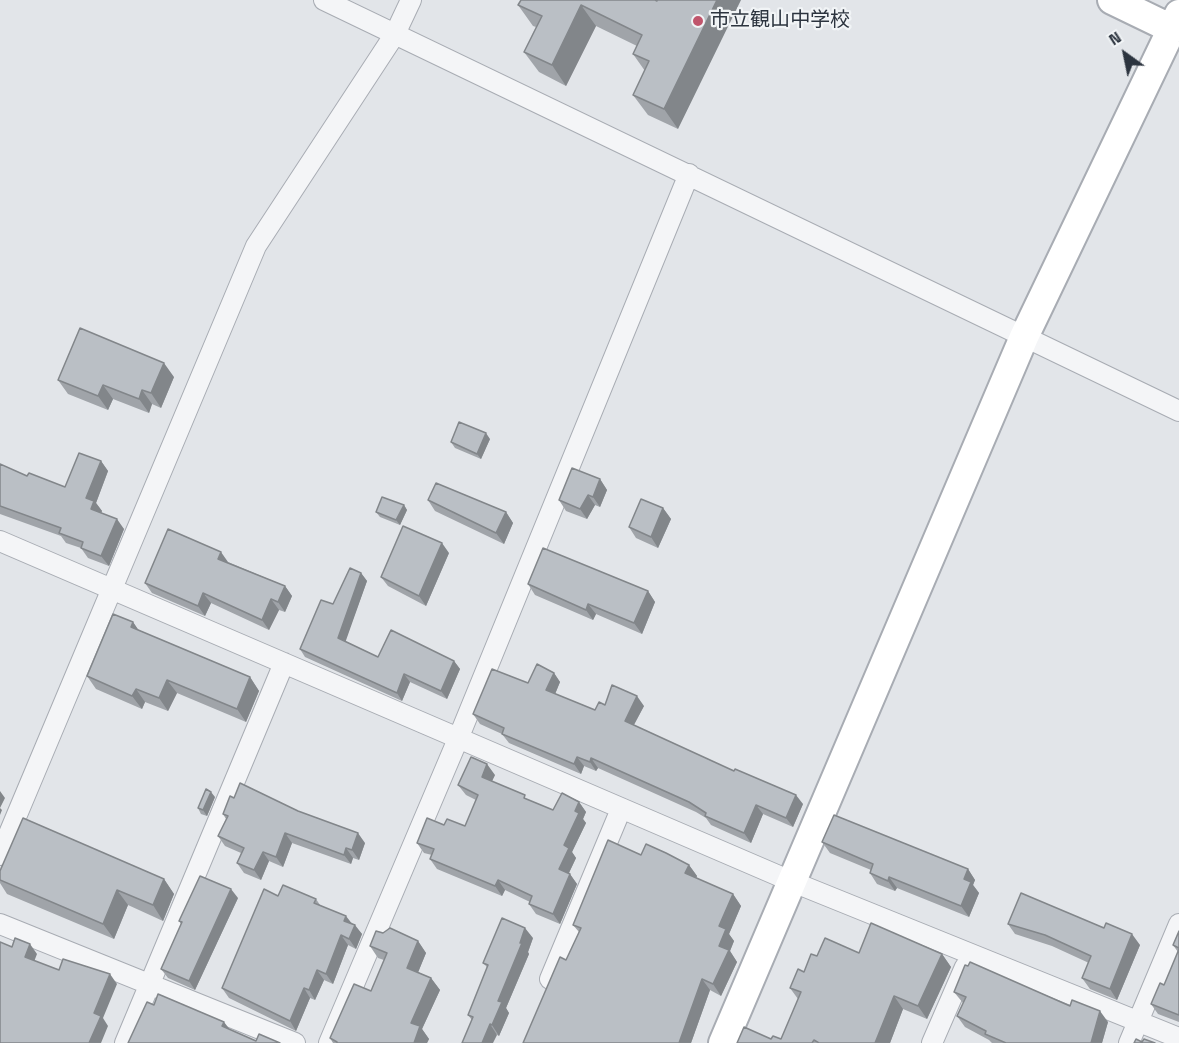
<!DOCTYPE html>
<html>
<head>
<meta charset="utf-8">
<style>
	body { margin:0 }
	#map { position:relative; width:1179px; height:1043px; overflow:hidden; background:#e2e5e9; font-family:"Space Grotesk",sans-serif }
	canvas { display:block }
	.north { position:absolute; left:1095px; top:24px; width:60px; height:60px; -webkit-text-stroke:4px #f1f4f6; paint-order:stroke; rotate:327deg; font-size:16px; font-weight:700; line-height:24px; text-align:center; color:#2c343f }
	.north::after { content:''; display:block; margin:auto; width:21px; height:27px; background:#2c343f; clip-path:polygon(50% 0,100% 100%,50% 72%,0 100%) }
</style>
</head>
<body>
<div id="map">
<canvas width="1179" height="1043"></canvas>
<div class="north">N</div>
</div>
<script>
const ctx = document.querySelector('canvas').getContext('2d');
ctx.lineJoin = 'round';
const shape = rows => new Path2D(rows.map(r => 'M' + r).join(''));
function strokePath(path, color, width, dash) { ctx.strokeStyle = color; ctx.lineWidth = width; ctx.lineCap = dash ? 'butt' : 'round'; ctx.setLineDash(dash || []); ctx.stroke(path); }
function fillPath(path, color) { ctx.fillStyle = color; ctx.fill(path, 'evenodd'); }
function drawText(font, color, halo, rows, align = 'center') {
  ctx.font = font + ' "Space Grotesk","Noto Sans JP",sans-serif'; ctx.lineWidth = 4.5; ctx.setLineDash([]); ctx.textBaseline = 'middle'; ctx.strokeStyle = halo; ctx.fillStyle = color; for (const [text, x, y, turn = 0] of rows) {
    ctx.save(); ctx.translate(x, y); ctx.rotate((+turn || 0) * Math.PI / 180); ctx.textAlign = isNaN(turn) ? turn : align; if (halo) ctx.strokeText(text, 0, 0); ctx.fillText(text, 0, 0); ctx.restore();
  }
}
const street = shape([
	[324,0,1179,411],
	[0,541,793,882,1179,1038],
	[0,855,256,246,395,34,411,0],
	[0,924,295,1043],
	[550,979,621,809],
	[125,1043,284,663],
	[329,1043,458,739,689,174],
	[932,1043,965,967],
	[1129,1043,1179,924]
]);
const secondary = shape([
	[1112,0,1172,29],
	[723,1043,1024,337,1179,14]
]);
strokePath(street, '#a8acb3', 22);
strokePath(secondary, '#a8acb3', 32);
strokePath(street, '#f4f5f7', 20);
strokePath(secondary, '#fff', 28);
fillPath(shape([
	[655,0,678,129,648,115,633,95,645,71,633,54,637,46,596,26,566,86,539,72,524,52,536,27,533,26,518,5],
	[174,377,161,408,152,404,149,413,113,399,108,410,68,394,58,380],
	[490,439,481,459,455,448,451,442],
	[101,461,108,471,96,503,102,511,101,513,124,529,109,566,88,558,81,548,66,543,61,536,0,514,0,464,27,476,65,487],
	[600,479,607,490,600,507,595,505,587,519,566,511,559,500],
	[428,500,506,512,513,523,504,544,435,511],
	[404,505,407,510,400,525,380,517,376,512],
	[663,508,671,519,658,548,636,538,629,527],
	[449,553,426,606,388,586,381,577],
	[228,562,285,586,292,596,285,612,279,610,269,630,211,603,205,616,152,593,145,583],
	[361,573,367,581,345,641,378,657,454,661,460,669,447,699,410,682,402,701,305,657,300,649,333,604],
	[528,584,648,591,655,602,642,634,596,614,593,620,535,595],
	[133,622,138,630,250,677,259,691,246,722,177,693,168,711,145,702,142,709,96,689,87,676],
	[554,673,560,682,555,694,595,710,605,705,644,706,634,725,803,804,793,827,763,814,751,843,711,825,706,818,696,812,598,768,596,771,584,766,581,774,509,743,502,734,480,724,473,714,528,683],
	[495,775,492,781,528,800,553,810,579,802,586,812,583,819,586,823,572,852,576,858,569,873,577,884,560,924,536,914,529,904,530,902,505,890,502,896,437,869,430,859,432,855,424,853,417,843,444,825,465,826,476,800,466,795,458,785],
	[215,797,207,816,201,814,198,808],
	[223,814,365,843,359,860,353,858,351,864,292,843,283,867,269,861,261,880,244,873,237,863,241,853,225,846,218,836,226,819],
	[822,842,968,869,975,880,973,885,979,893,969,917,897,888,895,891,877,884,870,873,871,870,830,853],
	[641,855,689,865,697,876,696,878,733,894,741,906,729,934,734,941,730,951,737,962,721,996,710,990,691,1043,523,1043,566,960,579,932,573,925],
	[0,871,164,879,174,894,163,921,128,905,114,939,7,894,0,883],
	[278,896,316,899,320,905,352,923,362,934,356,949,348,945,333,984,324,980,315,1000,310,998,296,1031,229,998,222,988],
	[238,898,195,990,168,978,161,969,181,924,179,921],
	[1008,924,1104,928,1140,945,1117,1000,1090,989,1082,978,1089,963,1052,946,1015,934],
	[1179,931,1179,1022,1158,1014,1151,1004,1164,985,1178,952,1173,945],
	[383,933,418,941,426,953,418,972,431,978,440,990,422,1029,429,1039,427,1043,333,1043,330,1038,371,991,384,960,378,958,370,946],
	[533,938,528,952,529,954,506,1008,509,1013,499,1036,472,1020,468,1015,487,967,483,963],
	[859,953,942,954,951,967,927,1019,903,1009,890,1043,737,1043,771,1039,781,1039,798,999,790,988,817,956],
	[954,992,1108,1022,1102,1043,992,1043,989,1040,965,1027,957,1016,963,1003]
]), '#a0a4a9');
fillPath(shape([
	[717,0,741,0,678,129,664,109],
	[581,5,596,26,566,86,552,65],
	[164,363,174,377,161,408,151,393],
	[103,385,113,399,108,410,98,396],
	[142,390,152,404,149,413,139,399],
	[486,433,490,439,481,459,477,454],
	[101,461,108,471,96,503,102,511,98,519,91,509,86,498],
	[600,479,607,490,600,507,593,497],
	[588,495,595,505,587,519,580,509],
	[404,505,407,510,400,525,396,520],
	[663,508,671,519,658,548,651,537],
	[506,512,513,523,504,544,496,533],
	[117,519,124,529,109,566,101,556],
	[442,543,449,553,426,606,419,596],
	[221,552,228,562,225,569,218,559],
	[361,573,367,581,344,646,338,638],
	[285,586,292,596,285,612,278,602],
	[648,591,655,602,642,634,634,623],
	[203,593,211,603,205,616,198,606],
	[271,599,279,610,269,630,262,620],
	[588,604,596,614,593,620,586,610],
	[133,622,142,635,131,627],
	[454,661,460,669,447,699,441,691],
	[554,673,560,682,553,699,546,690],
	[404,674,410,682,402,701,397,693],
	[250,677,259,691,246,722,237,709],
	[167,680,177,693,168,711,159,698],
	[136,689,145,702,142,709,132,696],
	[637,696,644,706,631,730,625,721],
	[577,757,584,766,581,774,574,764],
	[591,758,598,768,596,771,590,762],
	[487,764,495,775,489,787,482,777],
	[0,791,5,798,0,808,2,810,0,815],
	[211,792,215,797,207,816,203,810],
	[796,795,803,804,793,827,786,818],
	[579,802,586,812,583,819,586,823,572,852,576,858,566,879,559,869,564,845,575,811],
	[756,805,763,814,751,843,744,833],
	[285,833,292,843,283,867,276,857],
	[358,833,365,843,359,860,352,850],
	[346,848,353,858,351,864,344,855],
	[263,852,269,861,261,880,254,870],
	[689,865,697,876,693,885,685,873],
	[968,869,975,880,973,885,979,893,969,917,961,906,964,879],
	[570,874,577,884,560,924,553,914],
	[889,877,897,888,895,891,888,881],
	[164,879,174,894,163,921,153,905],
	[498,880,505,890,502,896,495,886],
	[231,889,238,898,195,990,189,981],
	[117,890,128,905,114,939,103,924],
	[733,894,741,906,729,934,734,941,730,951,737,962,721,996,713,984,719,946,719,926],
	[346,916,353,925,344,921],
	[355,925,362,934,356,949,349,939],
	[525,928,533,938,528,952,529,954,506,1008,509,1013,499,1036,492,1025,498,1001],
	[1132,934,1140,945,1117,1000,1110,989],
	[341,935,348,945,333,984,326,974],
	[418,941,426,953,415,980,407,968],
	[30,944,37,954,32,967,25,957],
	[942,954,951,967,927,1019,918,1006],
	[317,970,324,980,315,1000,309,990],
	[110,974,117,984,103,1018,108,1026,101,1043,89,1043,94,1013],
	[431,978,440,990,422,1029,429,1039,427,1043,414,1043,411,1023],
	[702,979,710,990,691,1043,679,1043],
	[304,988,310,998,296,1031,290,1021],
	[894,996,903,1009,890,1043,875,1043],
	[1100,1011,1108,1022,1102,1043,1091,1043],
	[224,1022,231,1031,222,1026],
	[490,1024,497,1035,493,1043,482,1043]
]), '#82868a');
const building = shape([
	[521,0,655,0,657,1,657,0,717,0,664,109,633,95,649,61,633,54,642,35,581,5,552,65,524,52,542,16,518,5,521,0],
	[80,328,164,363,151,393,142,390,139,399,103,385,98,396,58,380,80,328],
	[459,422,486,433,477,454,451,442,459,422],
	[79,453,101,461,86,498,94,501,91,509,117,519,101,556,81,548,83,542,59,533,61,528,0,506,0,464,27,476,29,473,65,487,79,453],
	[572,468,600,479,593,497,588,495,580,509,559,500,572,468],
	[436,483,506,512,496,533,428,500,436,483],
	[382,497,404,505,396,520,376,512,382,497],
	[641,499,663,508,651,537,629,527,641,499],
	[403,526,442,543,419,596,381,577,403,526],
	[168,529,221,552,218,559,285,586,278,602,271,599,262,620,203,593,198,606,145,583,168,529],
	[543,548,648,591,634,623,588,604,586,610,528,584,543,548],
	[350,568,361,573,338,638,378,657,391,630,454,661,441,691,404,674,397,693,300,649,321,600,333,604,350,568],
	[113,614,133,622,131,627,250,677,237,709,167,680,159,698,136,689,132,696,87,676,113,614],
	[537,664,554,673,546,690,595,710,599,702,605,705,612,685,637,696,625,721,734,771,735,769,796,795,786,818,756,805,744,833,705,816,706,813,689,802,591,758,590,762,577,757,574,764,502,734,504,728,473,714,492,669,528,683,537,664],
	[471,757,487,764,482,777,525,795,524,798,553,810,562,793,579,802,575,811,579,813,564,845,569,848,559,869,570,874,553,914,529,904,532,896,498,880,495,886,430,859,434,849,417,843,427,818,444,825,447,819,465,826,478,795,458,785,471,757],
	[240,783,298,811,358,833,352,850,346,848,344,855,285,833,276,857,263,852,254,870,237,863,244,848,218,836,228,816,223,814,230,796,234,798,240,783],
	[206,789,211,792,203,810,198,808,206,789],
	[834,815,968,869,964,879,971,882,961,906,889,877,888,881,870,873,873,864,822,842,834,815],
	[23,818,164,879,153,905,117,890,103,924,0,880,0,871,23,818],
	[608,840,641,855,646,844,666,853,689,865,685,873,733,894,719,926,726,929,719,946,729,950,713,984,702,979,679,1043,523,1043,560,957,566,960,581,928,573,925,608,840],
	[200,876,231,889,189,981,161,969,182,922,179,921,200,876],
	[283,885,316,899,314,903,346,916,344,921,355,925,349,939,341,935,326,974,317,970,309,990,304,988,290,1021,222,988,264,889,278,896,283,885],
	[1021,893,1104,928,1106,923,1132,934,1110,989,1082,978,1091,956,1045,935,1008,924,1021,893],
	[502,918,525,928,520,943,522,943,498,1001,502,1002,492,1025,490,1024,482,1043,462,1043,473,1017,468,1015,488,965,483,963,502,918],
	[871,923,942,954,918,1006,894,996,875,1043,819,1043,814,1040,812,1043,737,1043,744,1027,771,1039,773,1036,781,1039,801,992,790,988,798,969,804,972,811,954,817,956,825,938,859,953,871,923],
	[390,928,418,941,407,968,431,978,411,1023,420,1026,414,1043,337,1043,337,1042,330,1038,354,984,371,991,387,953,370,946,376,931,383,933,390,928],
	[1179,931,1179,948,1173,945,1179,931],
	[15,938,30,944,25,957,59,970,63,959,110,974,94,1013,101,1016,89,1043,0,1043,0,942,12,947,15,938],
	[1179,949,1179,1015,1151,1004,1160,983,1164,985,1179,949],
	[970,962,1070,1006,1072,1000,1100,1011,1091,1043,1006,1043,985,1034,986,1031,957,1016,966,997,954,992,965,965,968,966,970,962],
	[158,994,224,1022,222,1026,256,1041,259,1034,280,1043,128,1043,147,1002,154,1005,158,994],
	[1136,1039,1142,1042,1144,1039,1155,1043,1134,1043,1136,1039]
]);
fillPath(building, '#babfc5');
strokePath(building, '#82868a', 1.5);
for (const [x, y, r, color] of [
	[698,21,6,"#c0556c"]
]) { const dot = new Path2D(); dot.arc(x, y, r, 0, 2 * Math.PI); ctx.fillStyle = color; ctx.fill(dot); strokePath(dot, '#f1f4f6', 2); }
drawText('20px', '#2c343f', '#f1f4f6', [
	["市立観山中学校",710,21]
], 'left');
</script>
</body>
</html>
